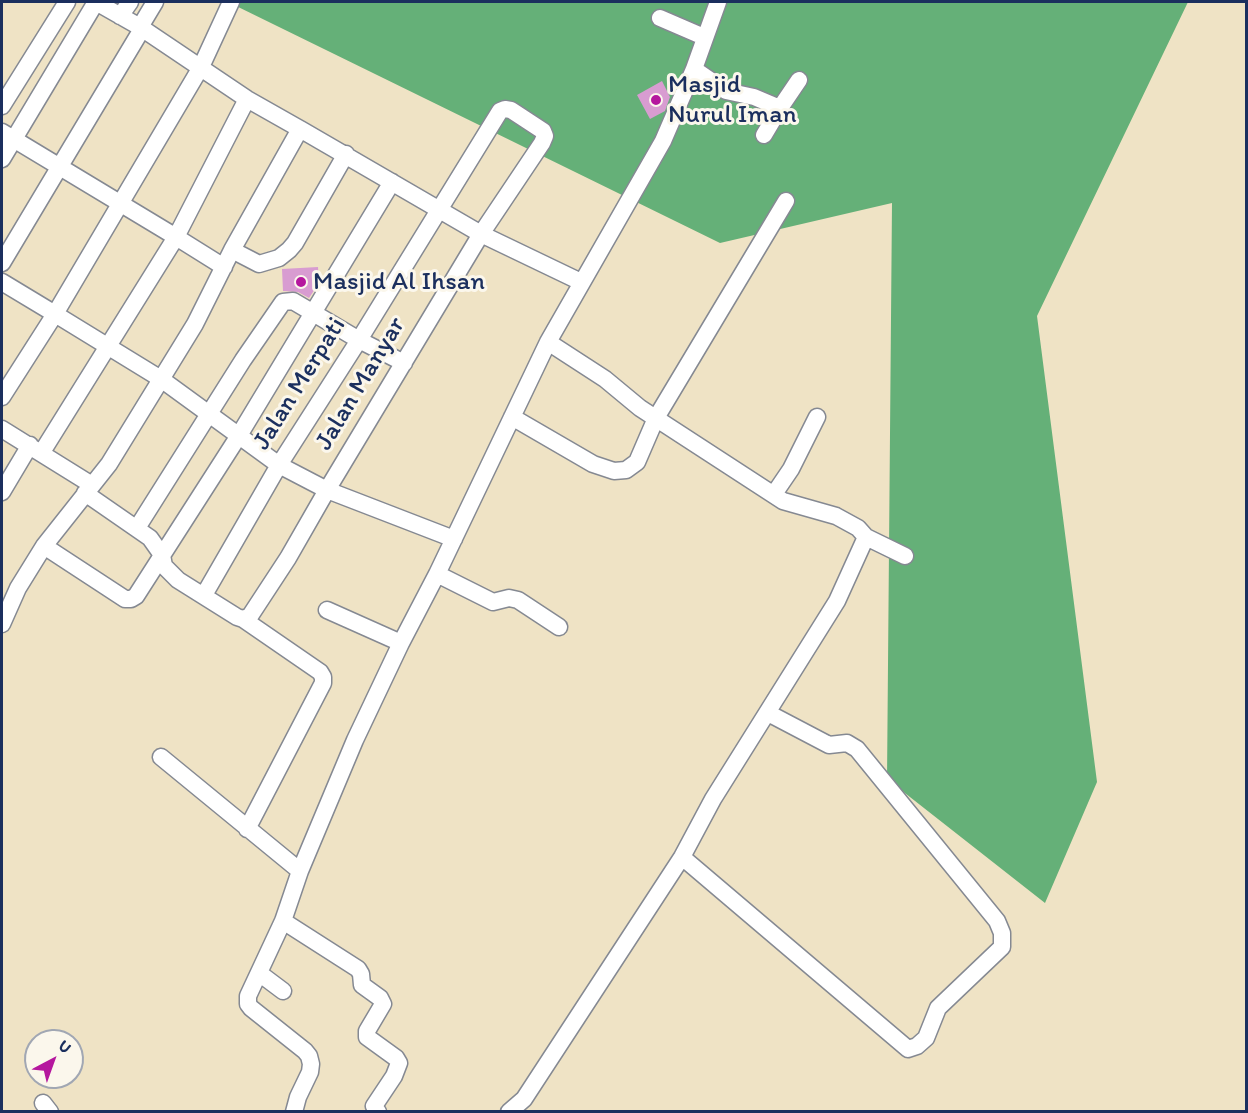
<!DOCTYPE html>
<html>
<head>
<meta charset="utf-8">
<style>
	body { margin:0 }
	#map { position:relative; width:1248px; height:1113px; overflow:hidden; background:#efe3c5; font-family:Itim,sans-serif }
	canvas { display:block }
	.frame { position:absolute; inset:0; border:3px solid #1b2f5e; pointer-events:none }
	.north { position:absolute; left:24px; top:1029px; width:60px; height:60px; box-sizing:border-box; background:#fbf7ec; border:2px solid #a1a7b3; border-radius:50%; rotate:41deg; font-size:16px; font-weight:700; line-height:24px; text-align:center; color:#1b2f5e }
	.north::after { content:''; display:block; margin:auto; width:21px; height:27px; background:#b5179e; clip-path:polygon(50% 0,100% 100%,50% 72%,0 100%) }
</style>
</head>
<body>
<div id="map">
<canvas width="1248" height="1113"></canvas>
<div class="frame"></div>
<div class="north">U</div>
</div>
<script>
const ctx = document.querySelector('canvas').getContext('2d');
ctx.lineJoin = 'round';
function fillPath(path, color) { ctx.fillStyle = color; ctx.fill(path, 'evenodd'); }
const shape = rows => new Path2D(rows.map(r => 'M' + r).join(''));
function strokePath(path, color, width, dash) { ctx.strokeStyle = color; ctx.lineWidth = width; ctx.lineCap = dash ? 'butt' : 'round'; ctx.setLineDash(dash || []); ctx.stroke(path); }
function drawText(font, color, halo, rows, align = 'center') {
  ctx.font = font + ' Itim,sans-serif'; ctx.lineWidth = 6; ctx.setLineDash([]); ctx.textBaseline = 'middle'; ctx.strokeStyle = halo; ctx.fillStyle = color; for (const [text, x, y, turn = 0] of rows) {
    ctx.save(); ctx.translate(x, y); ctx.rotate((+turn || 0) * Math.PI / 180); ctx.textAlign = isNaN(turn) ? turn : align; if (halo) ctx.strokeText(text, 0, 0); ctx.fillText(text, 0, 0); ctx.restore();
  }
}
fillPath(shape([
	[228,2,1188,2,1037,316,1097,782,1045,903,887,779,892,203,720,243]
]), '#65b078');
fillPath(shape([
	[662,81,670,97,665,111,650,119,637,95],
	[318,267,319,283,309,298,298,292,283,291,282,269]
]), '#d89cd1');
const minor = shape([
	[120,16,130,2],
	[660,18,704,37],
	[140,27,155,2],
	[694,69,726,91,754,97,780,108,799,80],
	[2,106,67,2],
	[2,132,176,237,247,99],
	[764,135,780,108],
	[2,159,96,2,140,27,247,99,300,129],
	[232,250,259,264,279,258,289,250,295,243,346,154],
	[2,263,142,29],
	[2,282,55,314,201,67,231,2],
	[2,397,55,314,161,379,279,465,327,490,454,539],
	[512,417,593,464,614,471,626,470,637,462,656,418,786,201],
	[2,429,92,485],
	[42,452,176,237,224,267],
	[2,492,30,445],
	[85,493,150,538,162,555,164,566,178,580,237,617,243,619,320,672,323,677,323,683,247,829],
	[774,494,791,469,817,417],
	[137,528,243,360,283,302,293,301,359,340,404,363],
	[866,537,905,556],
	[44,546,125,599,131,599,136,596,238,437,392,182],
	[437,574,493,602,509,598,518,600,559,627],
	[204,595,279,465,359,340,500,111,505,109,511,110,543,131,545,136,542,143,481,234,327,490,288,558,250,616,243,619],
	[327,610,401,643],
	[2,624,18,588,44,546,109,464,195,324,232,250,300,129,481,234,581,282],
	[161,757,300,871],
	[682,857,908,1049,917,1046,926,1038,938,1008,1002,947,1002,933,997,921,857,749,847,743,829,745,768,713],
	[283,921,358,969,361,974,362,985,380,998,383,1004,367,1031,367,1037,396,1058,399,1063,394,1076,374,1106,378,1112],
	[259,973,283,991],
	[43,1103,50,1112],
	[294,1112,298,1097,310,1072,311,1064,309,1056,305,1051,251,1008,248,1004,248,996,283,921,300,871,355,740,401,643,437,574,548,342,663,141,694,69,718,2],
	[509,1112,524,1099,682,857,713,799,837,601,866,537,858,528,836,516,783,501,640,408,605,379,548,342]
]);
strokePath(minor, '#858992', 19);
strokePath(minor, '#fff', 16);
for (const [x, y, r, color] of [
	[656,100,6,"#b5179e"],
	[301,282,6,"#b5179e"]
]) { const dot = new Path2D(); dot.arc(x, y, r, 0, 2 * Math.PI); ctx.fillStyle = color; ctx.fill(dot); strokePath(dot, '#fbf7ec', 2); }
drawText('26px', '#1b2f5e', '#fbf7ec', [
	["Masjid",668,85],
	["Nurul Iman",668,115],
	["Masjid Al Ihsan",313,282]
], 'left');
drawText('26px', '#1b2f5e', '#fbf7ec', [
	["Jalan Merpati",300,384,-58],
	["Jalan Manyar",361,384,-59]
]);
</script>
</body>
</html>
